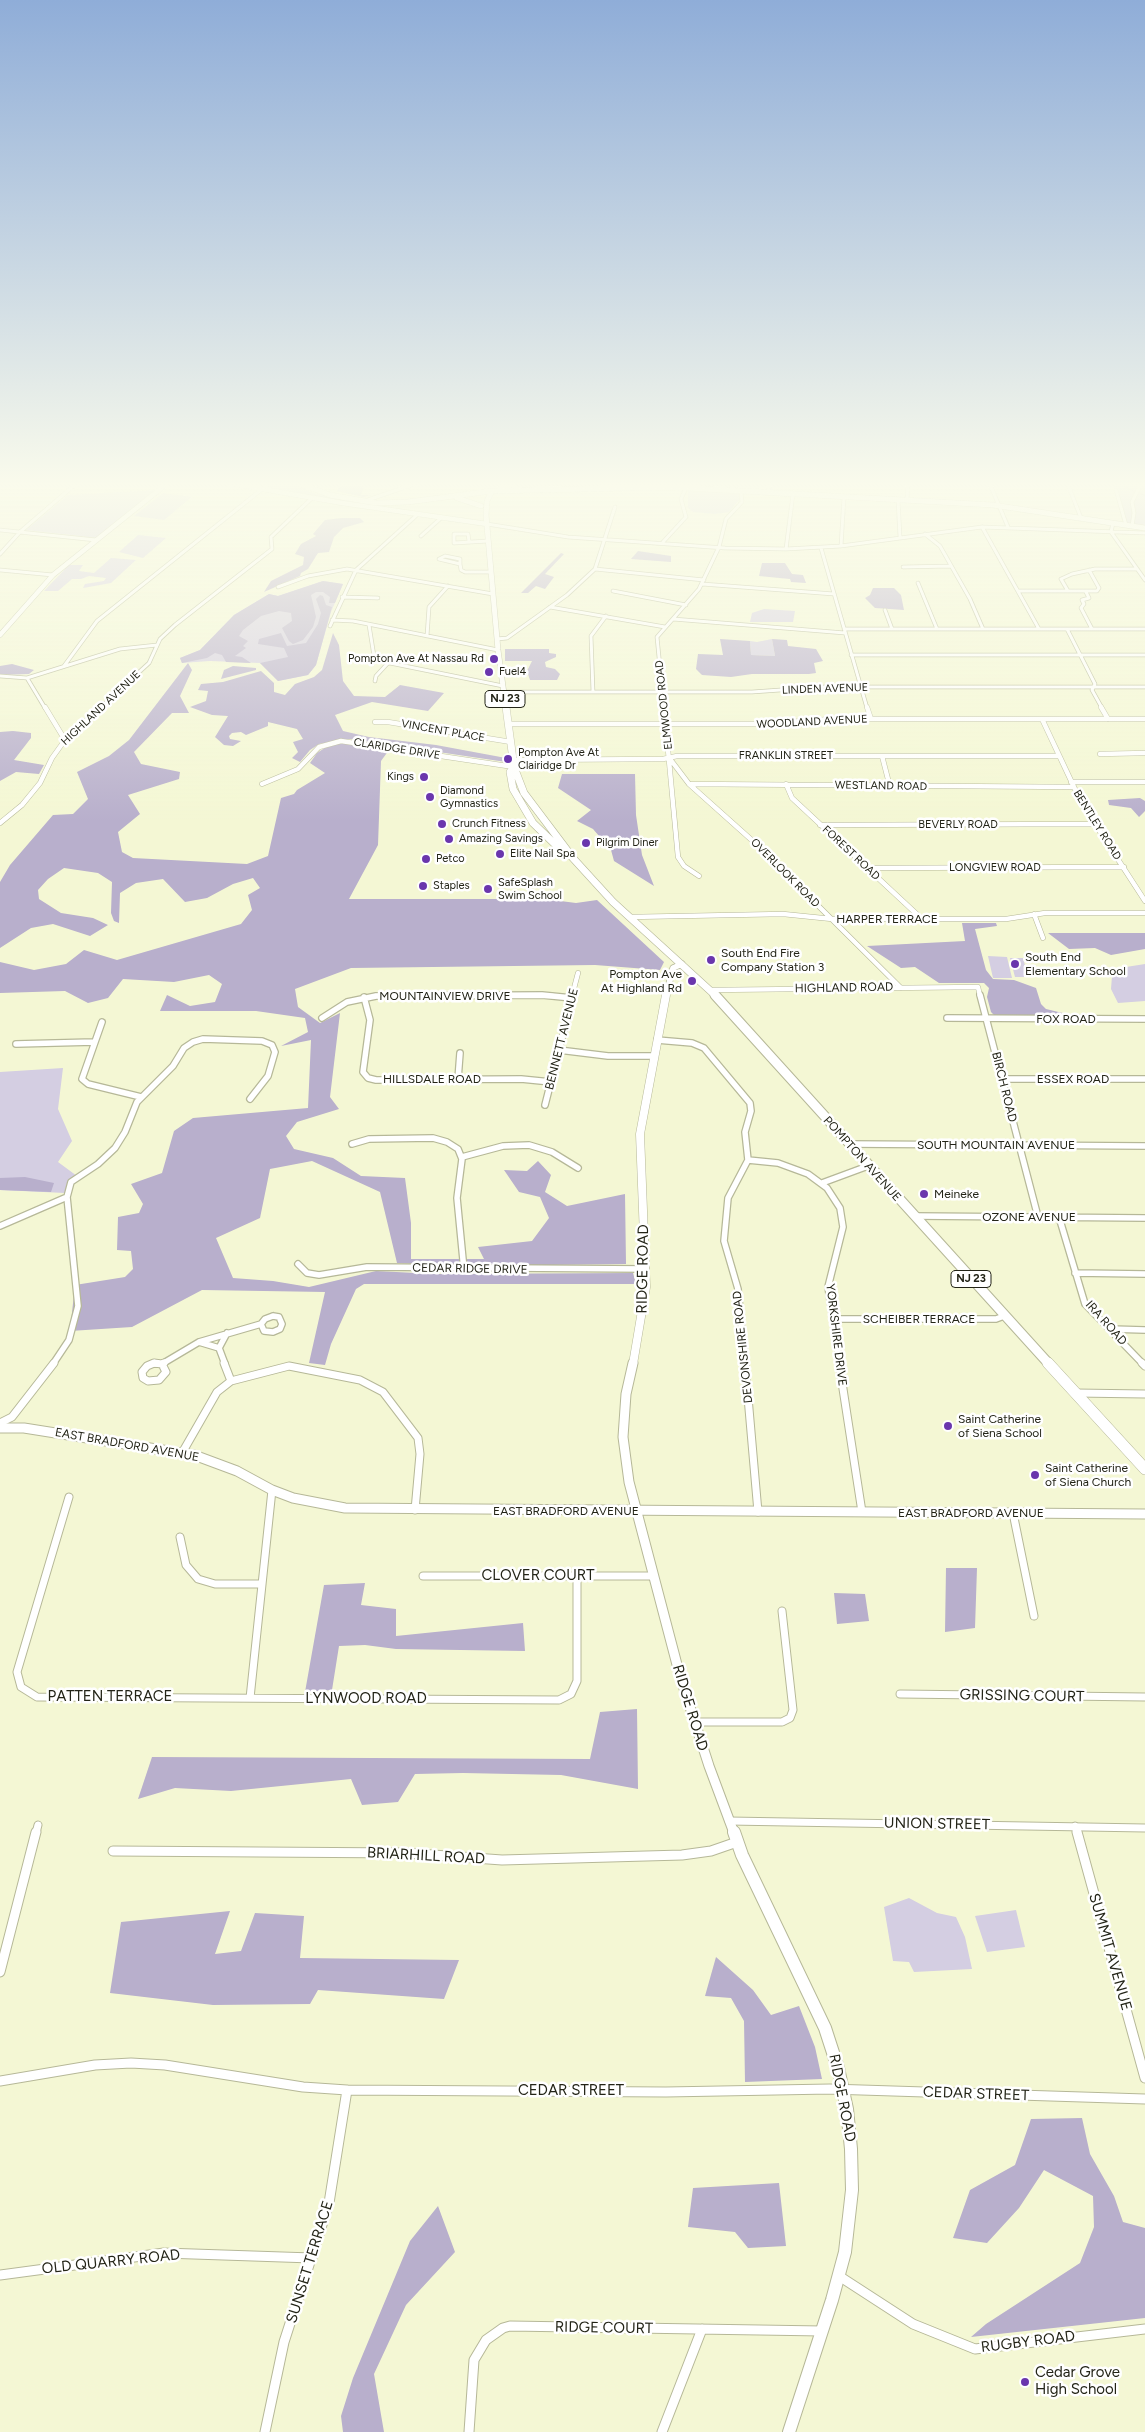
<!DOCTYPE html>
<html>
<head>
<meta charset="utf-8">
<style>
	body { margin:0 }
	canvas { display:block; background:#f4f7d4 }
</style>
</head>
<body>
<canvas width="1145" height="2432"></canvas>
<script>
const ctx = document.querySelector('canvas').getContext('2d');
ctx.lineJoin = 'round';
function fillPath(path, color) { ctx.fillStyle = color; ctx.fill(path, 'evenodd'); }
const shape = rows => new Path2D(rows.map(r => 'M' + r).join(''));
function strokePath(path, color, width, dash) { ctx.strokeStyle = color; ctx.lineWidth = width; ctx.lineCap = dash ? 'butt' : 'round'; ctx.setLineDash(dash || []); ctx.stroke(path); }
function drawText(font, color, halo, rows, align = 'center') {
  ctx.font = font + ' Figtree,sans-serif'; ctx.lineWidth = 5; ctx.setLineDash([]); ctx.textBaseline = 'middle'; ctx.strokeStyle = halo; ctx.fillStyle = color; for (const [text, x, y, turn = 0] of rows) {
    ctx.save(); ctx.translate(x, y); ctx.rotate((+turn || 0) * Math.PI / 180); ctx.textAlign = isNaN(turn) ? turn : align; if (halo) ctx.strokeText(text, 0, 0); ctx.fillText(text, 0, 0); ctx.restore();
  }
}
fillPath(shape([
	[274,482,289,482,316,494,361,504,265,488],
	[1115,482,1145,482,1145,525,1127,523],
	[157,490,97,538,26,530,68,495],
	[688,490,739,493,740,499,729,512,715,514,693,512,688,508],
	[163,493,192,497,164,520,134,516],
	[138,535,166,538,143,558,119,552],
	[111,558,136,560,111,583,83,588,85,584,104,581,106,578,89,576,81,579,72,579,58,591,44,591,69,565,83,565,79,571,94,573],
	[323,581,343,584,331,612,316,665,308,675,278,681,260,663,210,661,182,663,180,658,200,650,234,615,269,594,278,596],
	[764,609,795,611,793,622,750,622,752,613],
	[772,639,775,656,751,655,750,641,757,642],
	[988,956,1007,957,1012,978,993,978],
	[1010,958,1023,958,1028,977,1015,977],
	[1145,964,1145,1001,1118,1003,1111,989,1112,976,1126,967],
	[63,1068,58,1109,72,1141,58,1162,77,1176,65,1193,0,1190,0,1072],
	[909,1898,937,1913,956,1917,965,1937,972,1969,914,1972,909,1962,893,1961,884,1907],
	[1016,1910,1025,1947,987,1952,975,1916]
]), '#d4cee2');
fillPath(shape([
	[334,482,373,482,364,486,361,495,372,495,363,497,336,491,342,486],
	[342,518,360,518,364,522,343,528,334,537,329,552,318,553,308,569,301,573,300,576,264,592,271,581,303,565,304,557,295,554,301,544,316,536,313,534,325,520],
	[638,551,671,556,671,562,631,559],
	[561,553,564,554,545,574,554,577,545,589,536,586,528,593,521,593],
	[762,563,785,563,792,574,803,575,806,583,791,582,790,579,759,576],
	[323,581,343,584,335,603,329,603,330,597,323,592,316,592,311,595,316,617,313,627,303,640,293,644,289,641,282,628,292,621,291,613,279,611,261,616,243,630,239,636,248,641,243,646,246,648,235,656,242,657,251,663,226,662,222,655,215,653,207,658,182,663,180,658,200,650,234,615,269,594,278,596],
	[873,588,894,588,901,595,904,610,875,608,865,598,870,595],
	[320,595,323,596,326,605,332,607,316,665,308,675,278,681,260,663,288,657,284,648,258,644,259,639,281,633,287,646,306,643,318,624,321,613,316,599],
	[333,633,339,645,343,681,354,696,385,697,400,685,444,693,428,711,372,702,335,715,343,731,369,737,436,745,506,758,506,762,350,739,319,744,310,750,300,762,292,758,298,752,293,742,303,739,297,729,268,722,268,726,246,735,241,732,232,733,229,736,230,739,241,741,233,746,224,745,215,737,228,716,212,715,190,707,206,701,208,691,198,690,201,684,223,682,261,671,274,683,274,692,285,695,295,684,314,677,322,670],
	[720,639,750,641,751,655,775,656,772,639,787,640,788,646,816,649,823,661,814,663,816,673,809,674,752,674,731,677,702,675,696,669,698,654,723,655],
	[505,649,549,649,549,653,556,654,556,657,545,662,546,667,555,669,560,674,557,680,530,680,527,671,532,661,505,661],
	[188,663,192,670,180,696,189,713,172,713,134,752,141,764,180,772,179,779,128,795,140,814,118,832,122,852,133,858,247,864,268,856,281,798,294,794,297,790,325,773,310,763,317,753,326,747,342,743,389,750,381,761,378,845,349,899,545,899,576,903,597,900,664,962,660,970,595,965,351,968,295,989,298,1007,320,1023,340,1013,330,1097,339,1109,297,1122,286,1136,294,1149,333,1158,361,1176,405,1178,411,1223,411,1259,484,1259,478,1247,532,1241,549,1218,540,1197,519,1192,504,1170,527,1171,538,1161,551,1175,545,1192,567,1206,625,1194,626,1264,471,1266,397,1263,380,1192,312,1161,270,1169,260,1218,216,1238,233,1278,273,1281,309,1287,376,1271,436,1274,633,1273,636,1284,364,1284,356,1289,331,1344,325,1365,309,1363,325,1292,202,1290,132,1327,70,1331,75,1285,125,1277,133,1269,131,1251,117,1250,118,1217,139,1213,143,1204,131,1184,162,1173,174,1131,193,1118,308,1108,311,1040,281,1046,308,1032,305,1018,256,1011,160,1011,167,995,190,1006,215,1002,222,984,209,975,174,982,123,979,108,998,88,1003,65,991,0,993,0,962,34,970,66,964,84,950,117,960,241,924,252,910,248,895,260,888,253,878,233,884,207,898,185,902,163,879,136,883,120,893,119,923,114,921,111,913,112,882,98,873,64,868,48,879,38,890,39,899,61,913,93,918,108,925,90,936,53,924,31,928,0,948,0,882,10,865,53,815,73,814,88,799,77,772,109,756,129,740],
	[12,664,34,670,29,674,0,675,0,666],
	[233,666,256,668,256,670,221,679,224,670],
	[13,731,31,733,31,738,14,760,44,765,39,774,16,772,0,781,0,732],
	[562,774,635,774,636,815,642,855,654,886,614,861,611,850,593,829,577,821,591,810,558,788],
	[1140,798,1145,801,1145,811,1139,817,1131,808,1109,805,1108,800],
	[962,923,996,923,997,926,975,929,986,970,993,979,1014,980,1036,988,1041,1004,1046,1009,1071,1015,994,1015,991,1012,987,997,989,988,984,983,939,983,915,967,901,968,867,946,965,941],
	[1048,933,1145,933,1145,949,1111,955,1095,948,1069,949],
	[25,1177,54,1183,51,1192,0,1190,0,1178],
	[946,1568,977,1568,975,1628,945,1632],
	[365,1583,361,1605,396,1609,396,1636,523,1623,525,1651,396,1649,365,1645,339,1646,332,1690,305,1692,324,1585],
	[834,1593,865,1594,869,1621,837,1624],
	[637,1709,638,1789,561,1775,463,1773,415,1774,398,1802,362,1805,351,1779,231,1791,175,1788,138,1799,152,1757,590,1759,600,1712],
	[230,1911,215,1954,241,1951,255,1913,304,1916,300,1958,459,1960,444,1999,318,1990,310,2004,213,2005,110,1993,121,1922],
	[716,1957,753,1990,771,2015,799,2006,815,2047,822,2079,745,2082,744,2021,731,1998,705,1996],
	[1082,2118,1090,2154,1114,2196,1123,2222,1145,2228,1145,2318,971,2337,986,2324,1080,2263,1094,2227,1093,2196,1044,2170,1019,2208,987,2243,953,2238,970,2190,1015,2165,1031,2119],
	[779,2183,786,2246,748,2248,735,2232,688,2227,693,2188],
	[438,2206,455,2252,406,2305,374,2374,384,2432,343,2432,341,2416,353,2378,410,2241]
]), '#b8afcc');
strokePath(shape([
	[1117,482,1135,492],
	[1140,494,1145,495]
]), '#aba3bf', 1);
const streetFar4 = shape([
	[989,482,1008,527],
	[1067,482,1081,518],
	[1116,490,1126,525],
	[768,493,770,482],
	[898,500,900,537],
	[907,500,908,482],
	[362,502,420,482],
	[1113,523,1111,532,1145,580],
	[487,524,568,537,725,548,786,549,841,546,982,527,1145,533],
	[1132,526,1134,513,1132,502,1139,488,1139,482],
	[982,527,1039,629],
	[0,530,96,540],
	[925,534,940,546,970,599,983,629],
	[421,536,441,518],
	[469,541,468,534,454,534,454,543,488,541],
	[663,542,686,517,681,499,686,488],
	[841,546,844,497],
	[821,548,867,708],
	[786,549,793,494],
	[0,554,20,532,78,482],
	[445,556,460,559,460,564,439,559,445,556],
	[460,564,461,570,465,572,491,572],
	[903,567,951,566],
	[595,569,704,580],
	[0,570,53,575],
	[918,583,937,629],
	[702,584,834,594],
	[278,587,308,576,347,569,493,594],
	[613,591,686,605],
	[1019,591,1097,591,1099,588,1089,570],
	[1068,591,1061,579,1072,574,1095,569,1136,569],
	[1086,592,1089,598,1082,600,1084,604,1081,608,1092,629],
	[342,597,378,598],
	[550,607,665,627],
	[885,610,892,629],
	[673,619,845,633],
	[332,620,353,621,498,650],
	[369,625,374,656,380,661,503,686],
	[330,626,356,570,418,514],
	[844,629,1145,629],
	[1067,629,1095,684,1092,690,1102,708],
	[427,636,429,607,448,586],
	[497,639,507,638,567,595,595,569,615,507],
	[851,655,1145,655],
	[64,666,97,621,271,482],
	[0,676,27,678,45,708],
	[27,678,120,649,157,645],
	[375,681,376,676,388,663],
	[504,692,752,692,823,687,1145,687],
	[593,692,591,636,606,616],
	[100,708,149,663,160,639,175,625,272,549,271,537,312,498],
	[664,708,657,637,699,589,719,547,726,519,742,502,741,491]
]);
const streetFar3 = shape([
	[45,707,65,740],
	[664,707,678,857,684,866,699,876],
	[867,707,871,719],
	[1101,707,1108,719],
	[1042,719,1082,804,1145,901],
	[375,722,388,722,511,742],
	[509,724,760,724,832,719,1145,719],
	[1100,754,1145,753],
	[882,756,890,787],
	[670,759,689,784,755,843,901,988],
	[513,760,663,759,677,756,1059,756],
	[1071,782,1145,782],
	[262,784,298,769,319,747,341,741,514,767],
	[689,784,1074,787],
	[786,784,792,798,922,919],
	[0,823,22,805,40,783,52,758,65,740,101,707],
	[820,825,1095,824],
	[867,868,1124,867],
	[1034,914,1043,938],
	[630,917,783,914,832,919,1006,919,1045,913,1145,913],
	[711,990,978,987,980,996],
	[375,996,553,996],
	[572,996,578,973]
]);
const streetFar2 = shape([
	[980,995,1038,1217],
	[364,997,370,1020,363,1072,368,1078,376,1080,521,1079,551,1082],
	[322,1018,347,1002,376,996,542,995,572,998],
	[947,1018,1145,1019],
	[102,1022,82,1079,88,1084,141,1097],
	[657,1040,692,1043,704,1048,750,1103,751,1111,745,1132,748,1160],
	[16,1044,94,1042],
	[559,1050,608,1056,654,1056],
	[458,1079,460,1053],
	[1002,1079,1145,1079],
	[545,1105,573,995],
	[352,1144,369,1139,433,1138,447,1142,458,1149,462,1159,457,1198,464,1270],
	[850,1144,1145,1146],
	[462,1157,503,1146,529,1145,552,1152,578,1168],
	[748,1160,778,1163,808,1174,827,1188,840,1208,843,1227,828,1287,840,1364],
	[822,1183,868,1166],
	[915,1216,1145,1218],
	[1059,1217,1085,1304,1143,1364],
	[0,1226,67,1197],
	[298,1264,307,1273,319,1275,367,1267,646,1269],
	[1075,1273,1145,1274],
	[273,1316,279,1317,282,1324,280,1329,273,1332,264,1331,261,1324,265,1319,273,1316],
	[833,1319,996,1319,1004,1316],
	[1110,1329,1145,1330],
	[199,1342,219,1348],
	[53,1364,69,1340,78,1306,67,1197,71,1182,98,1164,115,1148,125,1132,137,1102,173,1066,184,1048,193,1042,203,1039,262,1041,272,1045,275,1052,268,1076,250,1099],
	[152,1364,162,1364],
	[162,1364,199,1342,261,1324],
	[225,1364,219,1348,227,1333],
	[745,1364,738,1289,724,1241,728,1198,748,1160]
]);
const streetFar1 = shape([
	[154,1363,162,1364,166,1372,159,1380,148,1381,143,1378,142,1372,147,1366,154,1363],
	[224,1363,231,1381],
	[745,1363,758,1512],
	[839,1363,862,1512],
	[1142,1363,1145,1366],
	[162,1364,164,1363],
	[1076,1393,1145,1394],
	[0,1423,12,1417,54,1363],
	[182,1453,217,1392,231,1381,289,1366,360,1380,383,1392,418,1438,420,1454,415,1510],
	[69,1497,17,1672,21,1687,37,1697,559,1700,571,1694,577,1681,577,1576],
	[1013,1513,1034,1616],
	[180,1537,186,1565,198,1579,215,1584,262,1584],
	[423,1576,654,1576],
	[900,1694,1145,1697],
	[250,1698,272,1490],
	[694,1722,782,1722,790,1718,793,1710,782,1611],
	[729,1821,1145,1828],
	[1075,1826,1077,1833],
	[36,1833,38,1825]
]);
const street = shape([
	[1077,1832,1145,2078],
	[113,1851,406,1853,502,1860,682,1855,711,1851,737,1842],
	[0,1972,36,1832],
	[0,2081,95,2065,131,2063,165,2065,303,2087,347,2090,666,2092,830,2089,1145,2099],
	[0,2275,164,2253,312,2258],
	[839,2276,913,2324,975,2349,1145,2329],
	[265,2432,284,2342,329,2203,347,2090],
	[469,2432,474,2360,486,2340,503,2328,510,2326,822,2331],
	[662,2432,702,2329]
]);
const secondaryFar4 = shape([
	[223,482,342,503,487,524],
	[0,635,53,575,169,482]
]);
const secondaryFar3 = shape([
	[666,996,673,968,682,964]
]);
const secondaryFar2 = shape([
	[633,1364,646,1287,640,1134,666,995]
]);
const secondaryFar1 = shape([
	[633,1363,626,1394,623,1437,629,1482,680,1676,709,1766,734,1833],
	[0,1428,24,1428,194,1455,237,1471,272,1490,293,1498,345,1508,1145,1514]
]);
const secondary = shape([
	[734,1832,742,1855,825,2028,838,2068,847,2109,851,2149,852,2190,845,2252,832,2300,789,2432]
]);
const primaryFar3 = shape([
	[295,482,330,495,376,503,408,502,492,491,670,487,993,505,1145,528],
	[499,489,518,482],
	[492,491,487,501,486,515,498,650,506,708],
	[457,498,481,506]
]);
const primaryFar2 = shape([
	[506,707,514,767,524,793,570,854],
	[514,767,510,772,513,789,533,823,560,849,571,856,613,902,716,996]
]);
const primaryFar1 = shape([
	[715,995,1049,1364]
]);
const primary = shape([
	[1048,1363,1145,1469]
]);
strokePath(streetFar4, '#b6b898', 4.5);
strokePath(streetFar3, '#b6b898', 5.5);
strokePath(streetFar2, '#b6b898', 8);
strokePath(streetFar1, '#b6b898', 9);
strokePath(street, '#b6b898', 11);
strokePath(secondaryFar4, '#b6b898', 5.5);
strokePath(secondaryFar3, '#b6b898', 7);
strokePath(secondaryFar2, '#b6b898', 9);
strokePath(secondaryFar1, '#b6b898', 11);
strokePath(secondary, '#b6b898', 14);
strokePath(primaryFar3, '#b6b898', 6);
strokePath(primaryFar2, '#b6b898', 8);
strokePath(primaryFar1, '#b6b898', 11);
strokePath(primary, '#b6b898', 12);
strokePath(streetFar4, '#fff', 3);
strokePath(streetFar3, '#fff', 4.5);
strokePath(streetFar2, '#fff', 5.5);
strokePath(streetFar1, '#fff', 7);
strokePath(street, '#fff', 9);
strokePath(secondaryFar4, '#fff', 4.5);
strokePath(secondaryFar3, '#fff', 5.5);
strokePath(secondaryFar2, '#fff', 8);
strokePath(secondaryFar1, '#fff', 9);
strokePath(secondary, '#fff', 12);
strokePath(primaryFar3, '#fff', 5);
strokePath(primaryFar2, '#fff', 7);
strokePath(primaryFar1, '#fff', 9);
strokePath(primary, '#fff', 11);
const sky = ctx.createLinearGradient(0, 0, 0, 822);
sky.addColorStop(0, '#8fadd8');
sky.addColorStop(0.59, '#fafbec');
sky.addColorStop(1, '#fafbec00');
ctx.fillStyle = sky;
ctx.fillRect(0, 0, 1145, 822);
for (const [x, y, r, color] of [
	[494,659,5,"#6a36ad"],
	[489,672,5,"#6a36ad"],
	[508,759,5,"#6a36ad"],
	[424,777,5,"#6a36ad"],
	[430,797,5,"#6a36ad"],
	[442,824,5,"#6a36ad"],
	[449,839,5,"#6a36ad"],
	[586,843,5,"#6a36ad"],
	[500,854,5,"#6a36ad"],
	[426,859,5,"#6a36ad"],
	[423,886,5,"#6a36ad"],
	[488,889,5,"#6a36ad"],
	[711,960,5,"#6a36ad"],
	[1015,964,5,"#6a36ad"],
	[692,981,5,"#6a36ad"],
	[924,1194,5,"#6a36ad"],
	[948,1426,5,"#6a36ad"],
	[1035,1475,5,"#6a36ad"],
	[1025,2382,5,"#6a36ad"]
]) { const dot = new Path2D(); dot.arc(x, y, r, 0, 2 * Math.PI); ctx.fillStyle = color; ctx.fill(dot); strokePath(dot, '#fff', 2); }
drawText('11px', '#232417', '#fff', [
	["Pompton Ave At Nassau Rd",484,659,"right"],
	["Fuel4",499,672],
	["Pompton Ave At",518,753],
	["Clairidge Dr",518,766],
	["Kings",414,777,"right"],
	["Diamond",440,791],
	["Gymnastics",440,804],
	["Crunch Fitness",452,824],
	["Amazing Savings",459,839],
	["Pilgrim Diner",596,843],
	["Elite Nail Spa",510,854],
	["Petco",436,859],
	["SafeSplash",498,883],
	["Swim School",498,896],
	["Staples",433,886]
], 'left');
drawText('11px', '#232417', '#fff', [
	["LINDEN AVENUE",825,689,-2],
	["ELMWOOD ROAD",664,705,-96],
	["HIGHLAND AVENUE",101,708,-43],
	["WOODLAND AVENUE",812,722,-3],
	["VINCENT PLACE",443,731,10],
	["CLARIDGE DRIVE",397,749,9],
	["FRANKLIN STREET",786,756],
	["WESTLAND ROAD",881,786,1],
	["BEVERLY ROAD",958,825],
	["BENTLEY ROAD",1097,825,58],
	["FOREST ROAD",851,853,43],
	["LONGVIEW ROAD",995,868],
	["OVERLOOK ROAD",785,873,45]
]);
for (const [x, y, w] of [
	[505,699,40],
	[971,1279,40]
]) { const box = new Path2D(); box.roundRect(x - w / 2, y - 8.5, w, 17, 4); ctx.fillStyle = '#fff'; ctx.fill(box); strokePath(box, '#232417', 1); }
drawText('bold 11px', '#232417', null, [
	["NJ 23",505,699],
	["NJ 23",971,1279]
]);
drawText('12px', '#232417', '#fff', [
	["HARPER TERRACE",887,919],
	["HIGHLAND ROAD",844,988,-1],
	["MOUNTAINVIEW DRIVE",445,996],
	["FOX ROAD",1066,1019],
	["BENNETT AVENUE",562,1039,-76],
	["HILLSDALE ROAD",432,1079],
	["ESSEX ROAD",1073,1079],
	["BIRCH ROAD",1004,1087,76],
	["SOUTH MOUNTAIN AVENUE",996,1145],
	["POMPTON AVENUE",862,1159,48],
	["OZONE AVENUE",1029,1217],
	["CEDAR RIDGE DRIVE",470,1269,1],
	["SCHEIBER TERRACE",919,1319],
	["IRA ROAD",1106,1323,48],
	["YORKSHIRE DRIVE",836,1335,83],
	["DEVONSHIRE ROAD",743,1347,-96],
	["EAST BRADFORD AVENUE",127,1445,10],
	["EAST BRADFORD AVENUE",566,1511],
	["EAST BRADFORD AVENUE",971,1513]
]);
drawText('12px', '#232417', '#fff', [
	["South End Fire",721,953],
	["Company Station 3",721,967],
	["South End",1025,957],
	["Elementary School",1025,971],
	["Pompton Ave",682,974,"right"],
	["At Highland Rd",682,988,"right"],
	["Meineke",934,1194],
	["Saint Catherine",958,1419],
	["of Siena School",958,1433],
	["Saint Catherine",1045,1468],
	["of Siena Church",1045,1482]
], 'left');
drawText('15px', '#232417', '#fff', [
	["RIDGE ROAD",643,1269,-89],
	["CLOVER COURT",538,1576],
	["GRISSING COURT",1022,1696,1],
	["PATTEN TERRACE",110,1697],
	["LYNWOOD ROAD",366,1699],
	["RIDGE ROAD",690,1708,73],
	["UNION STREET",937,1824,1],
	["BRIARHILL ROAD",426,1856,3],
	["SUMMIT AVENUE",1110,1952,74],
	["CEDAR STREET",571,2091],
	["CEDAR STREET",976,2094,2],
	["RIDGE ROAD",842,2098,79],
	["OLD QUARRY ROAD",111,2262,-6],
	["SUNSET TERRACE",310,2262,-73],
	["RIDGE COURT",604,2328,1],
	["RUGBY ROAD",1028,2342,-7]
]);
drawText('15px', '#232417', '#fff', [
	["Cedar Grove",1035,2373],
	["High School",1035,2390]
], 'left');
</script>
</body>
</html>
